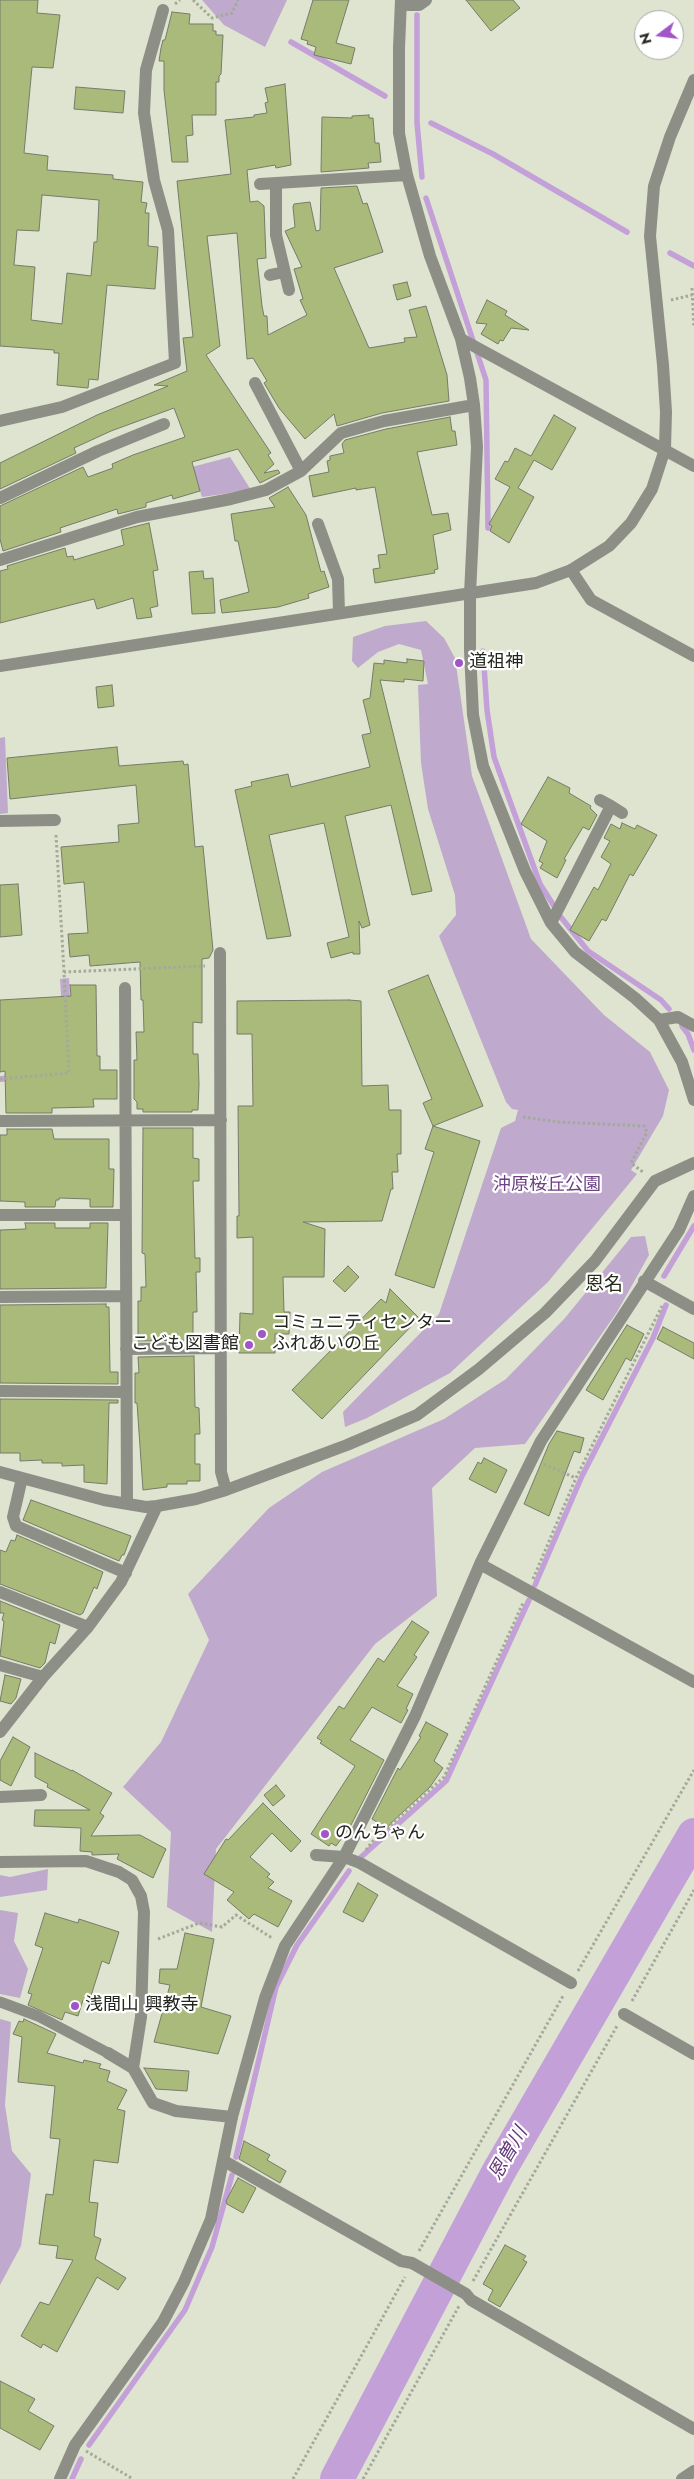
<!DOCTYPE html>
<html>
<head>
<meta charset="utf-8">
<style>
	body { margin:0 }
	#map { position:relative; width:694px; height:2479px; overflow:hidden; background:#dee4d0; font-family:Jost,sans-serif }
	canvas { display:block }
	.north { position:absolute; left:634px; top:10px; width:50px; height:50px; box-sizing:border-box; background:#fff; border:1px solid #a7a8a5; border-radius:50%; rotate:255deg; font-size:14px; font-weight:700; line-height:20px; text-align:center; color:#24261e }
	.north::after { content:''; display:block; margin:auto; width:18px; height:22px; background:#a155c7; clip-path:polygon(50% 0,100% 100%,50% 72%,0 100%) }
</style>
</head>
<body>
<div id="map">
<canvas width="694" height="2479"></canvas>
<div class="north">N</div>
</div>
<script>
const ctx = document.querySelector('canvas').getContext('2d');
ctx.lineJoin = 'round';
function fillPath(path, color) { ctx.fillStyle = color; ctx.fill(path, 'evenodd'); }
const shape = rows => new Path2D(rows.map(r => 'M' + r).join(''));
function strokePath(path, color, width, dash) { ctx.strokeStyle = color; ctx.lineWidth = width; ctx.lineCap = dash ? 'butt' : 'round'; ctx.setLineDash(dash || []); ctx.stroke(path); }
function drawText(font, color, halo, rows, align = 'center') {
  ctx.font = font + ' Jost,"Noto Sans JP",sans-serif'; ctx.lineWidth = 4.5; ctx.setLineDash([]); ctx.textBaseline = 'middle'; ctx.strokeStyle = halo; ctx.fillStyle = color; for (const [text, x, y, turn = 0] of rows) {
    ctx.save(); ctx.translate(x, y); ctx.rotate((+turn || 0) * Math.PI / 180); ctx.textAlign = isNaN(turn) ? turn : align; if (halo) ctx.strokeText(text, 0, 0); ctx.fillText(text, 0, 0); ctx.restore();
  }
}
fillPath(shape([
	[202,0,287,0,265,47,224,25],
	[230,457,251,490,202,497,192,467],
	[426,621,444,638,455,658,472,776,531,939,604,1015,650,1052,669,1090,663,1116,631,1170,637,1174,548,1282,450,1373,367,1418,345,1427,343,1412,439,1314,501,1128,515,1121,518,1110,512,1109,506,1102,439,936,456,915,455,895,428,809,421,763,418,685,428,684,421,650,399,644,378,652,358,668,352,661,353,637,385,626],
	[5,737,8,813,0,814,0,738],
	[69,978,74,1077,0,1082,0,1076,66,1071,60,979],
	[645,1236,649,1255,617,1312,525,1444,475,1448,432,1488,437,1596,375,1644,216,1849,212,1932,167,1907,171,1832,123,1787,161,1742,209,1640,188,1594,269,1508,322,1472,444,1419,506,1379,565,1318,631,1237],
	[48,1869,47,1890,0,1897,0,1875,10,1877],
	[0,1910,18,1913,14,1941,28,1969,20,1998,0,1994],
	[0,2019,11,2022,5,2105,12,2151,31,2174,21,2246,0,2285]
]), '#bfa9cc');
strokePath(shape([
	[417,15,417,123,422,177],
	[291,42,385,96],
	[431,123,493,154,627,232],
	[426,198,486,380,488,528],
	[670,253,694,266],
	[483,651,487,710,494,757,540,884,554,906],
	[560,916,588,951,661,1000,669,1009],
	[682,1026,688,1034,694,1050],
	[664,1276,694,1226],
	[535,1585,582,1476,653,1338,666,1305],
	[360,1858,446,1781,529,1600],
	[236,2157,276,1987,297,1945,349,1871],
	[89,2445,185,2310,212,2247,232,2175],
	[72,2479,81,2459]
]), '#c3a0d8', 5.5);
strokePath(shape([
	[337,2479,499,2171,694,1835]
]), '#c3a0d8', 34);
const building = shape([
	[0,0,38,0,37,13,60,15,53,68,32,67,24,153,48,156,47,170,113,175,113,179,143,182,141,202,147,203,145,213,149,213,148,246,158,247,155,289,107,285,98,380,89,379,88,388,57,385,59,353,54,353,54,350,0,346,0,0],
	[42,195,99,200,97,242,94,242,91,276,67,273,62,324,31,320,35,267,14,265,17,230,39,231,42,195],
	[313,0,349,0,336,43,355,48,351,64,314,55,316,47,307,44,308,41,301,39,313,0],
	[466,0,513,0,520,8,491,31,466,0],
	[172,12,190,14,189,24,213,24,213,31,216,31,216,35,223,35,221,74,219,76,219,82,216,82,216,115,192,115,193,135,186,136,188,162,172,162,164,90,164,61,159,61,161,48,163,40,165,40,172,12],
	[285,84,291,165,276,168,275,165,247,170,250,202,258,201,264,206,266,258,257,259,262,306,264,316,267,316,268,335,307,315,300,300,303,299,294,269,302,267,285,231,295,227,293,207,294,204,310,202,316,231,320,230,321,188,357,186,363,204,367,203,383,252,334,268,369,348,405,342,404,338,417,337,409,310,426,306,447,375,449,401,382,413,337,426,334,414,305,439,279,408,264,383,267,381,253,358,247,359,237,233,207,236,220,346,206,355,271,453,268,455,274,464,264,473,278,470,280,473,260,483,238,449,192,462,200,491,173,499,172,495,146,503,146,507,118,514,117,509,60,528,61,532,3,551,0,539,0,506,83,467,88,477,113,468,112,464,133,455,185,437,174,408,111,431,74,448,76,453,0,489,0,463,97,415,168,386,154,385,187,371,183,338,193,337,177,181,231,174,225,120,254,117,254,115,267,113,265,103,268,102,265,88,285,84],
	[76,87,125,91,123,113,74,109,76,87],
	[369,115,369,118,373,118,375,143,379,143,381,162,368,163,369,168,321,172,322,117,352,118,352,116,369,115],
	[407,282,411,296,397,300,393,285,407,282],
	[487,300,507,311,505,315,529,330,511,328,503,341,500,340,498,344,481,334,487,324,476,323,487,300],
	[554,415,576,428,552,470,534,460,518,488,534,497,509,543,490,531,492,526,489,524,510,487,495,479,505,461,508,462,515,448,531,456,554,415],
	[450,417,452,431,455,431,457,445,417,452,432,515,448,513,451,530,433,535,438,569,434,570,435,573,375,583,373,569,380,568,378,555,387,554,375,487,356,490,356,488,313,497,309,476,329,472,327,461,330,460,330,456,344,453,342,444,345,440,386,429,450,417],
	[288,487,306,515,321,572,324,571,329,587,308,594,309,598,278,607,222,613,220,600,249,592,238,541,235,541,231,514,275,507,269,498,288,487],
	[149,523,158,570,153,571,158,606,150,608,152,617,137,619,133,598,97,609,94,599,0,623,0,571,8,569,7,566,65,548,67,557,73,556,74,560,124,545,121,530,149,523],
	[203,571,204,579,213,578,215,613,192,614,189,572,203,571],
	[407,659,424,661,423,681,404,679,404,682,380,680,432,891,412,895,391,805,345,816,370,925,362,928,359,921,360,954,353,954,353,952,331,958,327,943,349,937,324,823,269,835,291,936,267,939,235,790,252,786,251,782,288,774,291,787,370,767,362,735,371,733,363,700,370,698,374,663,384,664,384,660,407,663,407,659],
	[112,685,114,706,98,708,96,687,112,685],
	[117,747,119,766,183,761,184,765,188,764,195,847,203,846,213,950,209,958,202,959,202,1023,193,1022,193,1054,198,1054,199,1084,198,1110,192,1110,192,1112,143,1112,143,1109,137,1109,137,1102,134,1099,134,1060,137,1060,136,1032,144,1032,143,1000,141,1000,140,962,90,966,89,955,70,957,68,934,88,933,84,882,64,884,61,847,119,842,118,825,139,823,136,785,10,799,7,758,117,747],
	[548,777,570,788,569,793,591,806,590,808,597,815,589,830,583,827,564,859,566,860,557,878,540,868,543,863,539,861,547,841,521,824,548,777],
	[622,823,635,829,637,825,657,835,633,876,630,874,606,921,602,919,589,941,570,930,594,887,598,890,611,864,601,857,610,841,604,838,611,824,620,829,622,823],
	[18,884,22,935,0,937,0,885,18,884],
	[428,975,483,1106,433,1126,423,1103,432,1099,388,991,428,975],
	[70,985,96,985,97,1056,100,1056,100,1070,117,1070,117,1099,93,1099,94,1107,52,1108,52,1113,6,1113,5,1071,0,1072,0,1000,71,996,70,985],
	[349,1000,361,1001,362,1086,388,1085,389,1110,401,1110,401,1154,397,1154,398,1172,392,1172,393,1189,391,1189,382,1221,303,1222,325,1229,324,1277,283,1277,284,1312,290,1312,289,1334,275,1334,275,1353,239,1353,240,1313,253,1314,253,1237,237,1238,237,1216,239,1216,238,1106,253,1106,252,1034,237,1034,237,1001,349,1000],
	[433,1126,480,1141,434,1288,395,1275,434,1152,425,1149,433,1126],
	[143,1128,193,1128,193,1158,199,1159,199,1181,193,1181,195,1258,200,1258,200,1272,196,1272,197,1312,193,1312,193,1340,138,1341,138,1301,141,1301,141,1287,146,1287,145,1254,142,1253,143,1128],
	[7,1129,52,1129,54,1139,109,1139,109,1169,114,1169,113,1207,90,1207,90,1199,59,1198,59,1200,56,1200,55,1207,25,1207,25,1202,0,1201,0,1135,7,1135,7,1129],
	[25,1223,55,1223,55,1228,90,1228,90,1223,108,1223,106,1288,0,1289,0,1230,26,1229,25,1223],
	[348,1266,359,1277,345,1292,333,1281,348,1266],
	[390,1289,419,1318,322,1419,292,1390,381,1299,386,1303,390,1289],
	[106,1304,106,1307,109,1307,110,1372,118,1372,118,1384,0,1383,0,1305,106,1304],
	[627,1325,644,1334,631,1361,626,1358,603,1400,586,1390,627,1325],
	[663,1327,694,1343,694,1359,657,1339,663,1327],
	[194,1356,195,1407,199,1408,200,1434,195,1434,195,1464,200,1464,200,1481,187,1481,187,1484,167,1484,167,1487,143,1490,137,1403,135,1403,135,1373,139,1373,138,1357,194,1356],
	[0,1399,118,1400,118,1403,109,1403,107,1484,84,1482,84,1465,62,1466,62,1463,42,1463,42,1460,20,1461,20,1453,0,1453,0,1399],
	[557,1431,584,1438,580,1453,574,1451,549,1516,524,1504,549,1444,557,1431],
	[484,1458,507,1470,496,1493,469,1479,478,1462,481,1464,484,1458],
	[31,1500,131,1536,124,1555,122,1555,119,1561,23,1520,31,1500],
	[17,1535,103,1572,97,1589,94,1587,83,1613,80,1615,0,1584,0,1550,6,1552,11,1540,15,1541,17,1535],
	[0,1601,60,1625,55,1644,50,1642,45,1663,40,1668,0,1656,4,1621,2,1620,4,1613,0,1613,0,1601],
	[412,1621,429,1632,414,1655,417,1657,397,1686,413,1694,406,1709,408,1710,401,1723,372,1707,350,1740,384,1760,350,1827,336,1846,331,1843,329,1846,311,1834,355,1766,320,1743,322,1741,317,1738,339,1706,344,1709,378,1658,384,1662,412,1621],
	[5,1675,21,1679,16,1698,11,1704,0,1701,5,1675],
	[426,1722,448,1734,434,1761,443,1768,430,1787,391,1823,387,1828,372,1819,398,1768,400,1770,421,1737,419,1736,426,1722],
	[13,1737,30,1747,11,1786,0,1780,0,1761,13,1737],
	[35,1753,72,1771,72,1770,112,1793,100,1813,104,1816,91,1836,140,1835,166,1849,153,1878,117,1859,119,1854,92,1855,92,1852,80,1851,81,1828,34,1826,35,1810,90,1810,47,1787,48,1784,35,1777,35,1753],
	[276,1785,285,1796,273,1806,264,1795,276,1785],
	[263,1803,301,1841,291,1852,272,1833,250,1857,270,1874,267,1877,274,1882,268,1888,292,1901,278,1927,254,1914,249,1919,227,1900,234,1892,204,1874,226,1839,228,1840,263,1803],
	[358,1883,378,1895,363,1922,343,1912,358,1883],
	[45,1913,78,1923,79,1919,119,1932,109,1964,102,1961,89,2002,83,2000,78,2016,65,2012,62,2020,28,2005,32,1994,28,1993,43,1948,35,1945,45,1913],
	[185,1933,214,1939,201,2007,231,2016,218,2054,154,2042,170,1985,159,1983,160,1969,177,1969,185,1933],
	[24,2019,56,2034,47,2053,83,2063,84,2060,101,2064,99,2068,110,2071,107,2081,127,2090,117,2109,125,2111,118,2163,94,2160,89,2202,98,2203,94,2236,101,2239,95,2259,126,2278,118,2290,97,2277,57,2352,43,2344,41,2348,21,2336,40,2302,49,2305,73,2260,56,2258,58,2246,39,2244,46,2194,53,2195,60,2139,50,2138,55,2086,18,2082,22,2037,13,2034,19,2021,23,2022,24,2019],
	[144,2068,189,2071,187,2091,156,2089,144,2068],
	[244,2141,270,2155,267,2160,286,2171,280,2183,239,2159,244,2141],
	[238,2178,256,2188,243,2213,227,2204,226,2201,238,2178],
	[505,2245,526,2256,523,2260,527,2262,500,2307,488,2300,493,2290,483,2284,505,2245],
	[0,2381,35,2399,28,2411,54,2426,40,2450,0,2428,0,2381]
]);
fillPath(building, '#aaba7b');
strokePath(building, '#767b69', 1);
strokePath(shape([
	[193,0,212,18,232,13,238,0],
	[175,4,180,0],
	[692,288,694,328],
	[671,300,692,295],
	[56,835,64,972],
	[0,1079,69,1073,64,972,205,966],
	[523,1117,559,1122,644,1126,647,1132,631,1163,643,1172],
	[544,1464,576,1478],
	[533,1579,576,1478,662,1306],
	[366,1850,372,1842,444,1777,523,1603],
	[158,1939,199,1923,222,1927,236,1915,272,1938],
	[578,1971,694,1770],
	[632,2001,694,1890],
	[419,2251,563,1996],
	[473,2281,617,2026],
	[86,2451,133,2479],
	[293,2479,405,2277],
	[363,2479,459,2306]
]), '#a4a999', 3, [2.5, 2.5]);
strokePath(shape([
	[0,2002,38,2016,108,2053]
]), '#8d8f87', 11);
strokePath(shape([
	[401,0,399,48,399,133,407,175,430,256,461,339,470,378,474,405,477,447,470,594,470,651,473,715,483,766,525,871,551,923,575,952,635,998,659,1020,682,1062,694,1100],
	[401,5,419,5,426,0],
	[260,184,407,175],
	[276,184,276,235,289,290],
	[270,275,284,272],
	[461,339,694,466],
	[255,383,301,471],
	[0,421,62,407,175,363,168,230,154,180,144,113,146,70,163,10],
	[0,498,98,451,164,424],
	[318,524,338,579,339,613],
	[0,560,137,517,231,499,266,490,301,471,341,433,384,421,474,405],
	[571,570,591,600,694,656],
	[600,800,611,806],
	[0,821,55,820],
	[551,923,611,806,622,813],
	[220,953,221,1472,226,1490],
	[125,988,127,1503],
	[659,1020,678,1017,694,1026],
	[0,1121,221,1120],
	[0,1215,126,1215],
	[644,1281,694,1309],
	[0,1297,126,1296],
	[126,1349,221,1348],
	[0,1391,126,1392],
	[0,1472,104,1500,146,1507,157,1506,196,1499,226,1490,347,1445,417,1415,479,1369,545,1313,595,1261,655,1181,694,1163],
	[22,1478,13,1517,16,1526,126,1573],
	[480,1564,694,1682],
	[0,1592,88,1627],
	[0,1665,43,1677],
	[0,1732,43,1677,88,1627,121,1582,157,1506],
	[0,1797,41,1795],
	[316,1855,344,1857,360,1863,571,1983],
	[344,1857,415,1716,480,1564,541,1441,679,1230,694,1196],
	[0,1862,86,1861,119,1872,132,1880,141,1896,144,1912,141,2017,133,2068],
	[624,2014,694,2054],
	[108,2053,133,2068,153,2103,176,2111,232,2117],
	[224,2161,401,2261,412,2263,466,2294,471,2300,694,2429]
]), '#8d8f87', 12);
strokePath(shape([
	[0,666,536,583,571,570,609,546,631,523,652,489,665,449,666,412,663,365,650,236,654,186,670,137,694,80],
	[60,2479,75,2445,163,2322,184,2282,211,2219,232,2117,265,1998,285,1946,344,1857],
	[682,2479,694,2471]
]), '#8d8f87', 12);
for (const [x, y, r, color] of [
	[459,663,5,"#a155c7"],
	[262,1334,5,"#a155c7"],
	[249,1345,5,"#a155c7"],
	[325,1834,5,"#a155c7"],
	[75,2006,5,"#a155c7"]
]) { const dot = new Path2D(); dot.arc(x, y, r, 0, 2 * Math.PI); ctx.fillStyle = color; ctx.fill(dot); strokePath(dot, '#fff', 2); }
drawText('18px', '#24261e', '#fff', [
	["道祖神",469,663],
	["コミュニティセンター",272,1324],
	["ふれあいの丘",272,1345],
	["こども図書館",239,1345,"right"],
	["のんちゃん",335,1834],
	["浅間山 興教寺",85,2006]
], 'left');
drawText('18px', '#6e4185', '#fff', [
	["沖原桜丘公園",547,1186]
]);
drawText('19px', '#272b1b', '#fff', [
	["恩名",604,1285]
]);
drawText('italic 19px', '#64377a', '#fff', [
	["恩曽川",509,2154,-60]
]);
</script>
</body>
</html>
